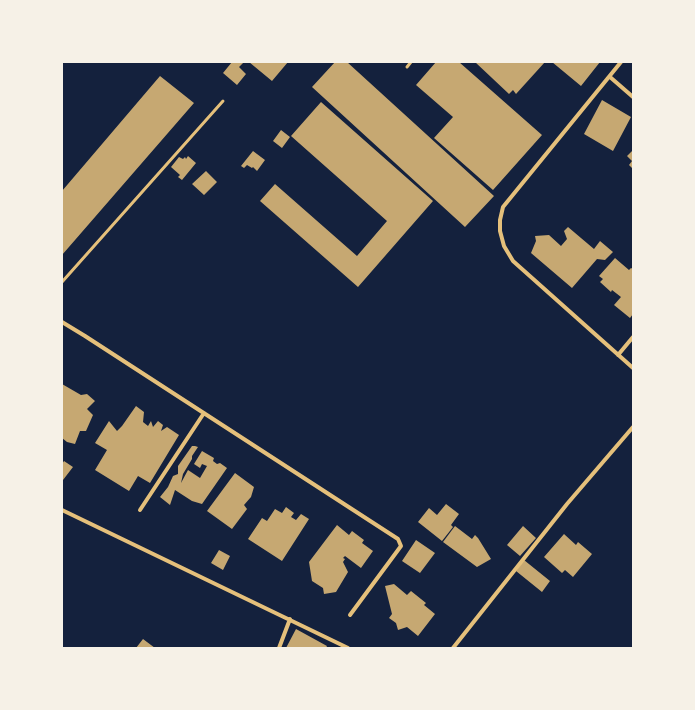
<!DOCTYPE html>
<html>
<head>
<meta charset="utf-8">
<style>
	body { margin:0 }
	#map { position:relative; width:695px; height:710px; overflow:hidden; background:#14213d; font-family:"Fira Sans",sans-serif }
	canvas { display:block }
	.frame { position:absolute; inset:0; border:63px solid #f6f1e7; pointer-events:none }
</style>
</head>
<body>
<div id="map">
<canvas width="695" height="710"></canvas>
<div class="frame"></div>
</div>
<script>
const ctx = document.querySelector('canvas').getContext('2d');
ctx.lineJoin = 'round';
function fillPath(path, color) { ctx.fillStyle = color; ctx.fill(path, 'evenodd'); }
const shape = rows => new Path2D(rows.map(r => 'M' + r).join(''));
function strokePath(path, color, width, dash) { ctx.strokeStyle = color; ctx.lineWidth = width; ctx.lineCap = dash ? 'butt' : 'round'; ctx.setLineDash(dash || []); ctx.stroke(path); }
fillPath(shape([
	[232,62,244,62,239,67,246,74,237,85,223,73],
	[249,62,288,62,272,81],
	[335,62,347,62,494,196,465,227,312,87],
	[436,62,459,62,542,135,493,190,434,138,453,117,416,85],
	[475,62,545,62,516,94,513,90,509,94],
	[552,62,600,62,581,86],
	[160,76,194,103,62,255,62,191],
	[602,100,631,117,613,151,584,134],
	[321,102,433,201,358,287,260,201,275,184,357,256,387,221,291,136],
	[281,130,290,137,282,148,273,141],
	[633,150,633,169,629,165,632,161,627,156],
	[253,151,265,160,257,171,253,167,252,168,247,165,244,168,241,166],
	[188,156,196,163,182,180,178,177,180,175,171,167,179,157,183,159,185,157,186,159],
	[206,171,217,182,204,195,192,184],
	[568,227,594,249,600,241,613,252,605,260,597,259,572,288,531,253,536,241,535,236,549,235,561,246,567,239,564,231],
	[615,258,629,270,631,268,633,269,633,314,630,318,614,305,621,297,612,290,611,292,600,282,603,279,599,276],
	[62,384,81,395,87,394,95,401,87,409,93,415,86,431,80,431,75,444,67,442,62,438],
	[136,406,144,412,143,422,148,426,151,421,153,427,158,421,163,425,161,431,167,427,179,435,150,483,138,476,129,491,95,470,107,450,95,443,109,421,117,431,122,426],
	[192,446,195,446,198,447,192,456,192,459,183,474,181,483,188,470,200,478,207,466,202,464,200,468,194,464,202,451,214,458,213,461,217,464,220,463,227,468,202,504,192,501,175,490,170,505,160,497,168,487,173,476,178,474,178,466],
	[64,461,73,467,63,480,62,479,62,464],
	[235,473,254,487,251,497,244,505,247,509,232,529,207,511],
	[446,504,459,514,451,525,453,527,442,541,418,522,429,508,437,515],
	[286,507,294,513,291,517,296,520,301,514,309,519,282,561,248,539,262,518,267,521,275,509,282,513],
	[337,525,349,535,352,531,364,540,362,543,373,551,361,568,345,556,343,558,345,559,343,562,348,572,336,592,324,594,323,588,312,581,309,562],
	[455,526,472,539,475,535,478,538,491,559,477,567,443,542],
	[523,526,536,538,520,556,507,545],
	[564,534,576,545,578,542,592,554,573,577,565,570,562,573,544,557],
	[416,540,435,553,420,573,402,561],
	[219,550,230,556,223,570,211,563],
	[524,560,550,581,542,592,516,571],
	[394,584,407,595,411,591,426,603,424,605,435,614,418,636,407,627,398,630,396,623,389,618,392,614,385,586],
	[296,629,327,646,326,648,286,648],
	[143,639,155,648,136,648]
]), '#c6a872');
strokePath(shape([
	[407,67,411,62],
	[62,282,223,101]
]), '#e5c07b', 3);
strokePath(shape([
	[621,62,503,207,500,220,500,231,504,246,513,261,633,368],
	[610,77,633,97],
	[62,322,85,336,398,539,401,546,350,615],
	[618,355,633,337],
	[62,510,348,648],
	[140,510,204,413],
	[279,648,290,619],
	[453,648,567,504,633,427]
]), '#e5c07b', 4);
</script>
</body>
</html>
